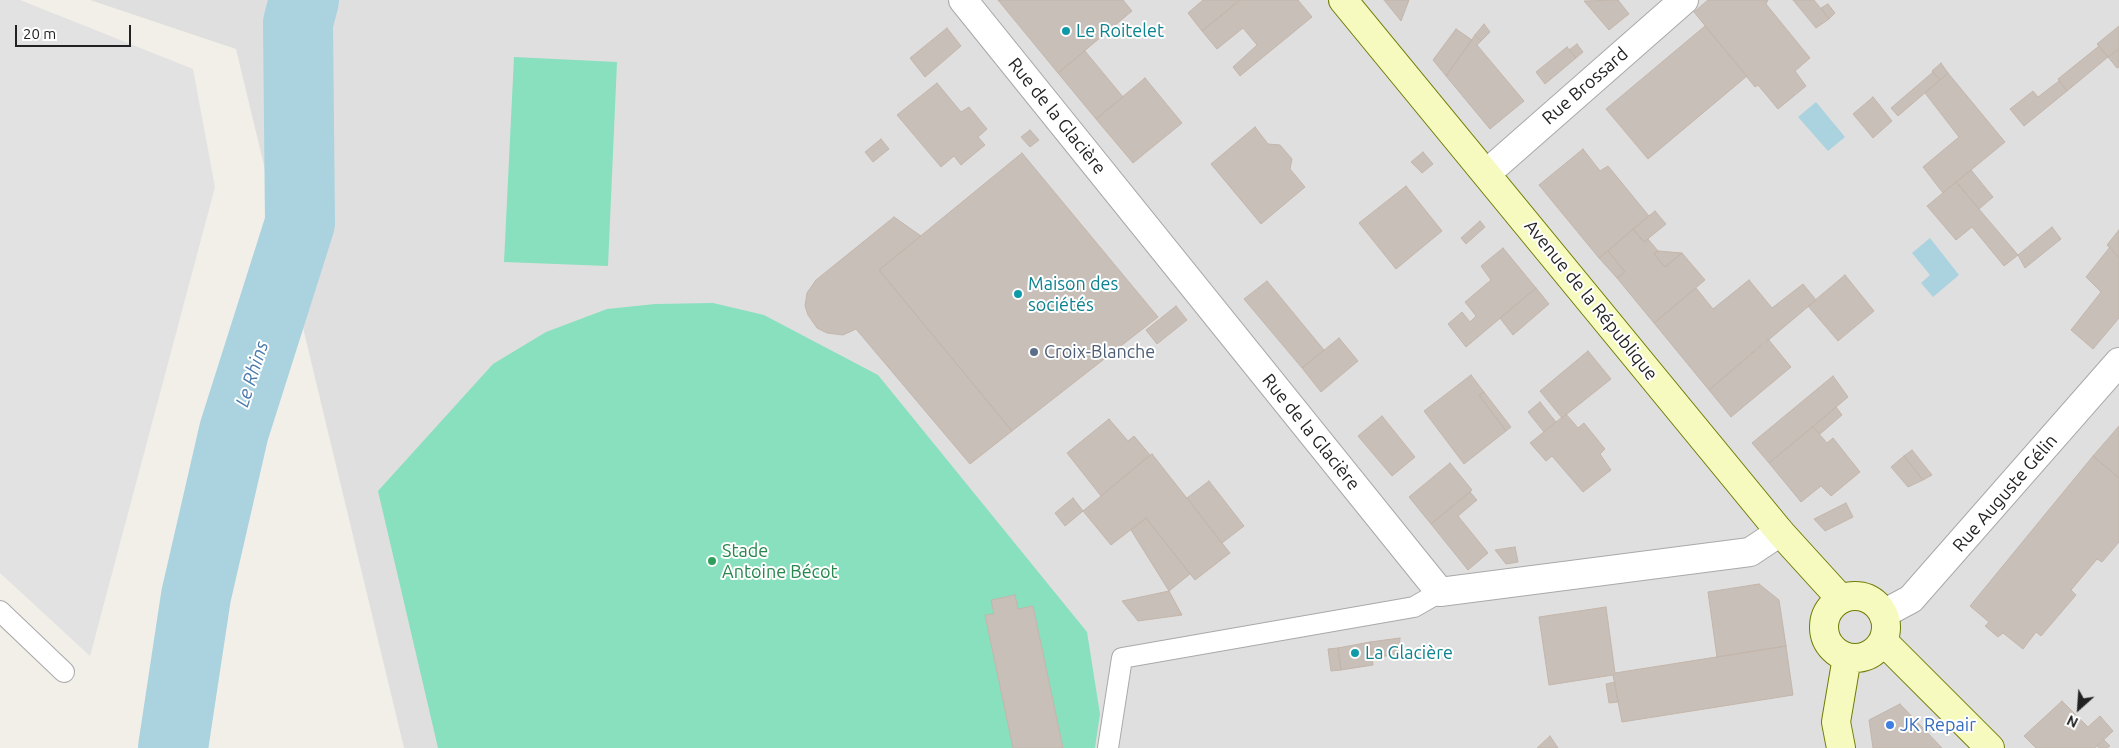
<!DOCTYPE html>
<html>
<head>
<meta charset="utf-8">
<style>
	body { margin:0 }
	#map { position:relative; width:2119px; height:748px; overflow:hidden; background:#f2efe9; font-family:Ubuntu,sans-serif }
	canvas { display:block }
	.north { position:absolute; left:2054px; top:683px; width:50px; height:50px; -webkit-text-stroke:4px #fff; paint-order:stroke; rotate:206deg; font-size:14px; font-weight:700; line-height:20px; text-align:center; color:#222 }
	.north::after { content:''; display:block; margin:auto; width:18px; height:22px; background:#222; clip-path:polygon(50% 0,100% 100%,50% 72%,0 100%) }
	.scale { position:absolute; left:15px; top:25px; width:116px; height:22px; box-sizing:border-box; border:2px solid #222; border-top:0; padding-left:6px; font-size:15px; line-height:18px; white-space:nowrap; color:#222; -webkit-text-stroke:4px #fff; paint-order:stroke }
</style>
</head>
<body>
<div id="map">
<canvas width="2119" height="748"></canvas>
<div class="north">N</div>
<div class="scale">20 m</div>
</div>
<script>
const ctx = document.querySelector('canvas').getContext('2d');
ctx.lineJoin = 'round';
function fillPath(path, color) { ctx.fillStyle = color; ctx.fill(path, 'evenodd'); }
const shape = rows => new Path2D(rows.map(r => 'M' + r).join(''));
function strokePath(path, color, width, dash) { ctx.strokeStyle = color; ctx.lineWidth = width; ctx.lineCap = dash ? 'butt' : 'round'; ctx.setLineDash(dash || []); ctx.stroke(path); }
function drawText(font, color, halo, rows, align = 'center') {
  ctx.font = font + ' Ubuntu,sans-serif'; ctx.lineWidth = 4; ctx.setLineDash([]); ctx.textBaseline = 'middle'; ctx.strokeStyle = halo; ctx.fillStyle = color; for (const [text, x, y, turn = 0] of rows) {
    ctx.save(); ctx.translate(x, y); ctx.rotate((+turn || 0) * Math.PI / 180); ctx.textAlign = isNaN(turn) ? turn : align; if (halo) ctx.strokeText(text, 0, 0); ctx.fillText(text, 0, 0); ctx.restore();
  }
}
fillPath(shape([
	[90,0,2119,0,2119,748,404,748,236,49]
]), '#e0dfdf');
fillPath(shape([
	[514,57,617,62,608,266,504,262],
	[713,303,764,315,878,375,1087,632,1100,714,1095,748,438,748,378,491,493,364,546,332,607,309,655,304]
]), '#88e0be');
fillPath(shape([
	[0,0,20,0,193,69,215,187,90,656,0,573]
]), '#e2e2e2');
fillPath(shape([
	[1816,102,1845,137,1828,151,1798,117],
	[1930,238,1959,275,1933,297,1921,283,1930,275,1912,253]
]), '#aad3df');
strokePath(shape([
	[173,748,196,596,234,431,300,223,298,23,304,0]
]), '#aad3df', 70);
const building = shape([
	[998,0,1123,0,1132,11,1058,73,998,0],
	[1203,0,1240,0,1202,31,1188,13,1203,0],
	[1240,0,1298,0,1312,17,1240,76,1233,67,1257,45,1243,28,1217,49,1202,31,1240,0],
	[1384,0,1409,0,1401,21,1384,0],
	[1618,0,1629,14,1609,30,1584,1,1618,0],
	[1708,0,1768,0,1766,4,1810,58,1795,71,1806,86,1778,109,1758,85,1755,87,1694,12,1708,0],
	[1793,0,1814,0,1829,19,1816,28,1793,0],
	[1828,4,1835,13,1829,19,1821,8,1828,4],
	[1484,24,1490,32,1481,41,1475,35,1484,24],
	[1705,26,1747,76,1648,159,1606,109,1705,26],
	[2119,26,2119,49,2108,57,2097,44,2119,26],
	[947,28,961,46,925,77,910,58,947,28],
	[1456,29,1472,40,1446,76,1433,60,1456,29],
	[1475,35,1481,41,1477,45,1524,101,1490,129,1446,76,1475,35],
	[1577,44,1583,52,1576,58,1569,50,1577,44],
	[2099,46,2108,57,2067,91,2058,79,2099,46],
	[1567,47,1576,58,1545,84,1536,72,1567,47],
	[2119,49,2119,67,2117,68,2108,57,2119,49],
	[1085,51,1123,97,1096,119,1058,73,1085,51],
	[1941,63,1948,73,1940,80,1932,71,1941,63],
	[1933,72,1940,80,1898,116,1891,108,1933,72],
	[1948,73,2005,142,1943,193,1923,167,1959,137,1925,93,1948,73],
	[1145,78,1182,123,1133,163,1096,119,1145,78],
	[2059,81,2067,91,2024,126,2010,109,2033,91,2038,97,2059,81],
	[937,83,961,112,969,107,987,129,978,137,985,145,961,165,954,156,941,167,897,115,937,83],
	[1873,97,1892,121,1873,138,1853,114,1873,97],
	[1255,127,1268,144,1280,145,1292,159,1290,169,1305,187,1261,224,1211,164,1255,127],
	[1030,130,1039,140,1030,147,1021,137,1030,130],
	[881,139,889,149,873,162,865,152,881,139],
	[1583,149,1600,171,1608,166,1649,216,1599,258,1539,185,1583,149],
	[1423,152,1433,164,1422,173,1411,162,1423,152],
	[1022,153,1158,317,1012,431,879,270,1022,153],
	[1971,170,1993,197,1979,209,1956,182,1971,170],
	[1956,182,2018,255,2004,266,1972,227,1956,240,1927,206,1956,182],
	[1406,186,1442,231,1396,269,1359,223,1406,186],
	[1655,211,1666,224,1644,242,1633,229,1655,211],
	[894,217,921,236,879,270,1012,431,970,464,856,329,843,335,827,333,817,328,808,315,805,306,807,293,816,280,894,217],
	[1480,221,1485,227,1466,244,1461,238,1480,221],
	[2052,227,2061,239,2025,268,2018,255,2052,227],
	[1633,229,1644,242,1648,239,1658,251,1654,254,1665,267,1682,253,1705,280,1654,323,1617,278,1625,272,1608,251,1633,229],
	[2119,230,2119,258,2107,245,2119,230],
	[2110,247,2119,258,2119,318,2093,349,2071,330,2101,292,2086,277,2110,247],
	[1503,248,1536,288,1466,347,1448,324,1462,312,1470,322,1476,316,1465,302,1491,280,1481,266,1503,248],
	[1608,251,1625,272,1617,278,1599,258,1608,251],
	[1658,251,1682,253,1665,267,1654,254,1658,251],
	[1845,275,1874,311,1838,341,1808,306,1845,275],
	[1749,280,1772,308,1803,284,1816,300,1709,390,1654,323,1696,288,1713,309,1749,280],
	[1267,281,1324,350,1302,368,1244,299,1267,281],
	[1536,288,1549,304,1513,335,1500,318,1536,288],
	[1176,306,1187,320,1157,344,1146,330,1176,306],
	[1339,338,1358,361,1321,392,1302,368,1339,338],
	[1768,339,1791,367,1731,417,1709,390,1768,339],
	[1588,351,1611,379,1562,418,1540,391,1588,351],
	[1471,375,1484,392,1479,395,1506,431,1464,464,1424,411,1471,375],
	[1833,376,1848,397,1769,463,1752,443,1833,376],
	[1484,392,1511,427,1506,431,1479,395,1484,392],
	[1540,402,1556,422,1544,432,1528,412,1540,402],
	[1836,407,1842,415,1820,434,1813,427,1836,407],
	[1566,414,1578,428,1584,423,1605,449,1600,454,1611,470,1583,492,1552,456,1546,461,1530,443,1566,414],
	[1382,416,1415,457,1392,476,1358,436,1382,416],
	[1109,419,1128,441,1134,436,1150,455,1101,496,1067,453,1109,419],
	[2119,426,2119,478,2093,456,2119,426],
	[1813,427,1827,443,1833,438,1860,472,1831,496,1821,486,1801,502,1769,463,1813,427],
	[1912,450,1932,475,1923,480,1904,456,1912,450],
	[1152,454,1230,553,1195,580,1146,518,1111,545,1083,511,1152,454],
	[1904,456,1923,480,1908,487,1891,467,1904,456],
	[2093,456,2119,478,2119,542,2102,562,2097,559,2071,590,2076,595,2041,636,2036,632,2023,649,2003,633,1998,637,1985,626,1989,622,1970,606,2093,456],
	[1450,463,1472,490,1431,524,1409,497,1450,463],
	[1209,481,1244,526,1222,543,1187,498,1209,481],
	[1470,492,1477,500,1458,516,1488,553,1468,570,1431,524,1470,492],
	[1073,498,1083,511,1065,526,1055,513,1073,498],
	[1846,503,1853,517,1825,531,1814,519,1846,503],
	[1146,518,1190,574,1169,591,1131,530,1146,518],
	[1515,547,1518,562,1506,564,1495,550,1515,547],
	[1759,584,1779,600,1786,646,1717,657,1708,592,1759,584],
	[1169,591,1182,615,1138,621,1122,601,1169,591],
	[1015,595,1018,609,1033,606,1063,748,1013,748,985,615,994,614,991,600,1015,595],
	[1606,607,1615,673,1613,675,1549,685,1539,617,1606,607],
	[1400,638,1399,654,1372,658,1370,642,1400,638],
	[1370,642,1373,665,1341,670,1338,648,1370,642],
	[1786,646,1793,695,1622,722,1613,675,1615,673,1786,646],
	[1338,648,1341,670,1331,671,1328,649,1338,648],
	[1615,682,1618,702,1609,703,1606,684,1615,682],
	[2062,701,2088,727,2100,716,2113,731,2095,748,2036,748,2024,736,2062,701],
	[1900,704,1942,748,1873,748,1869,720,1900,704],
	[1550,736,1558,748,1537,748,1550,736],
	[2103,739,2110,746,2107,748,2099,748,2097,746,2103,739]
]);
fillPath(building, '#c7bfb8');
strokePath(building, '#c4b6ab', 1);
const lane = shape([
	[0,611,64,672],
	[1108,748,1122,658,1414,607,1440,592]
]);
const street = shape([
	[963,0,1440,592,1750,552,1780,532],
	[1487,173,1684,0],
	[1883,614,1911,599,2119,362]
]);
const secondary = shape([
	[1343,0,1780,532,1841,599],
	'1824 627a31 31 0 1 1 62 0a31 31 0 1 1-62 0Z',
	[1883,641,1990,748],
	[1841,748,1836,722,1847,657]
]);
strokePath(lane, '#a9a9a9', 22);
strokePath(street, '#a9a9a9', 30);
strokePath(secondary, '#707d05', 30);
strokePath(lane, '#fff', 20);
strokePath(street, '#fff', 28);
strokePath(secondary, '#f7fabf', 28);
for (const [x, y, r, color] of [
	[1066,31,5,"#0f9aa8"],
	[1018,294,5,"#0f9aa8"],
	[1034,352,5,"#5c6f8a"],
	[712,561,5,"#2e9e5b"],
	[1355,653,5,"#0f9aa8"],
	[1890,725,5,"#3f7fe0"]
]) { const dot = new Path2D(); dot.arc(x, y, r, 0, 2 * Math.PI); ctx.fillStyle = color; ctx.fill(dot); strokePath(dot, '#fff', 2); }
drawText('18px', '#0d838f', '#fff', [
	["Le Roitelet",1076,31],
	["Maison des",1028,284],
	["sociétés",1028,305],
	["La Glacière",1365,653]
], 'left');
drawText('18px', '#222', '#fff', [
	["Rue Brossard",1585,86,-41],
	["Rue de la Glacière",1057,116,51],
	["Avenue de la République",1591,300,51],
	["Rue de la Glacière",1311,432,51],
	["Rue Auguste Gélin",2005,493,-49]
]);
drawText('18px', '#4e5e75', '#fff', [
	["Croix-Blanche",1044,352]
], 'left');
drawText('18px', '#27864d', '#fff', [
	["Stade",722,551],
	["Antoine Bécot",722,572]
], 'left');
drawText('18px', '#366cbe', '#fff', [
	["JK Repair",1900,725]
], 'left');
drawText('italic 19px', '#4a7aab', '#fff', [
	["Le Rhins",252,374,-72]
]);
</script>
</body>
</html>
